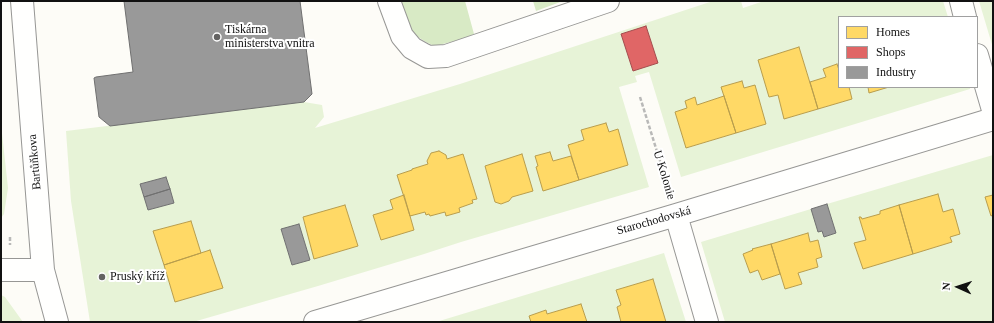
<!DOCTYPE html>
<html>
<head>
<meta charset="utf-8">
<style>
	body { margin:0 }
	#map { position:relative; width:994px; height:323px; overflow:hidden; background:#fdfcf7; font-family:Georgia,serif }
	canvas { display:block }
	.frame { position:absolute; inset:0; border:2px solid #111; pointer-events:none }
	.legend { position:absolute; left:838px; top:16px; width:140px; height:72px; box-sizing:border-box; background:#fff; border:1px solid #a0a0a0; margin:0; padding:5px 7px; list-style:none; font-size:12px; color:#111 }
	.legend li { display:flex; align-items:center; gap:8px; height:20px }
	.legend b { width:20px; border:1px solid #a0a0a0 }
	.north { position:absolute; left:938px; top:267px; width:40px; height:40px; -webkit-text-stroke:3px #fff; paint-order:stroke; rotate:273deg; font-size:11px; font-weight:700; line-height:16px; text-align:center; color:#111 }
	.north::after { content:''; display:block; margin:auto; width:14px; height:18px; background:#111; clip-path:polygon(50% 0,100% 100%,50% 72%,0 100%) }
</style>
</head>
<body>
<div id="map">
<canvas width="994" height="323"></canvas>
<div class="frame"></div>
<ul class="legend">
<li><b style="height:11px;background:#ffd966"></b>Homes</li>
<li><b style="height:11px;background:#e06666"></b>Shops</li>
<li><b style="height:11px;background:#999"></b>Industry</li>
</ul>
<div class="north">N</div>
</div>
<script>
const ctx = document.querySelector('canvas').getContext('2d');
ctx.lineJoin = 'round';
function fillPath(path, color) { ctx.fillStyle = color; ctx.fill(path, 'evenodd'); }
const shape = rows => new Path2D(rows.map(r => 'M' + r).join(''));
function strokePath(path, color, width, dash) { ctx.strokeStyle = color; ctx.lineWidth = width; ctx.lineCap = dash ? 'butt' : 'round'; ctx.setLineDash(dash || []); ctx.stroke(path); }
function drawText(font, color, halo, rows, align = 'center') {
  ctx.font = font + ' Georgia,serif'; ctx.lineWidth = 4; ctx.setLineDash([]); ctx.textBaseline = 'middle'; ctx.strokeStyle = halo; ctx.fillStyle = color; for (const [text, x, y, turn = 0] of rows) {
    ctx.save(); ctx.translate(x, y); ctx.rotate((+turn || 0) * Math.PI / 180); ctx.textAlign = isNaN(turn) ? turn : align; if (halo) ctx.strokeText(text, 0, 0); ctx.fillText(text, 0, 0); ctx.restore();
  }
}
fillPath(shape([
	[713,1,741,1,743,8,764,1,943,1,948,17,839,17,839,70,837,64,823,69,826,77,810,82,799,47,759,60,769,97,778,95,784,119,852,99,849,87,868,87,869,92,889,87,970,87,970,89,681,177,649,72,635,76,637,82,619,87,649,187,461,242,421,255,318,286,193,322,90,322,71,201,66,131,304,102,322,105,324,117,315,128,460,84],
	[646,26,658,63,633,71,621,34],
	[742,81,744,88,755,86,766,124,687,148,675,112,687,108,685,101,695,97,697,105,724,96,722,87],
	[606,123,609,132,618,130,628,165,543,190,536,167,538,166,535,156,550,152,553,161,571,156,568,145,584,140,581,130],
	[439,151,446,155,447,159,463,154,477,199,472,200,473,203,459,208,460,212,446,216,445,212,430,216,429,214,426,215,425,212,410,216,414,230,381,239,373,215,393,209,391,200,404,195,398,175,412,170,412,169,428,164,427,161,431,153],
	[522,154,532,191,512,197,509,201,501,204,495,202,485,166],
	[166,177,174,203,148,210,140,184],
	[345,205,358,246,315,259,303,218],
	[190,221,201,253,210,251,223,288,175,302,154,231],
	[299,224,310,260,292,265,281,230],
	[979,1,993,1,993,48],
	[1,124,8,188,4,214,1,218],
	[993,155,993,175,992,175,993,179,993,195,985,197,991,216,993,215,993,322,725,322,701,242,811,209,824,237,836,233,827,204],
	[938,195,952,242,863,269,854,244,866,240,859,217,861,217,862,219,880,214,880,211,917,200,918,201],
	[808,233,810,242,818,240,822,257,816,259,818,267,798,273,802,284,785,289,780,274,762,280,758,270,750,273,743,254,753,250,753,249],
	[664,253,686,322,666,322,653,279,616,290,621,305,617,307,621,322,587,322,581,304,547,314,546,310,529,316,531,322,436,322],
	[1,295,5,297,23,322,1,322]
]), '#e7f3d7');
fillPath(shape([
	[393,1,465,1,474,34,462,39,439,45,432,45,426,42,418,37,408,29],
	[533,1,563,1,536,11]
]), '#d8eac5');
const homes = shape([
	[799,47,818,109,784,119,778,95,769,97,758,60,799,47],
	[837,64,839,70,839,87,849,87,852,99,818,109,810,82,826,77,823,69,837,64],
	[742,81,744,88,755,85,766,124,736,133,721,87,742,81],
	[868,87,889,87,869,93,868,87],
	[724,96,736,133,686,148,675,112,687,108,685,101,695,97,697,105,724,96],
	[606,123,609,132,618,129,628,165,579,180,568,145,584,140,581,130,606,123],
	[439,151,446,155,447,159,463,154,477,199,472,200,473,203,459,208,460,212,446,216,445,212,430,216,429,214,426,215,425,212,410,216,397,175,412,170,412,169,428,164,427,161,431,153,439,151],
	[550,152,553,161,571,156,579,180,543,191,536,167,538,166,535,156,550,152],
	[522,154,533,191,512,197,509,201,501,204,495,202,485,166,522,154],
	[938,194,943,212,953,209,960,234,950,237,952,242,913,254,899,205,938,194],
	[404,195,414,230,381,240,373,215,393,209,390,200,404,195],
	[993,195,993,215,991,216,985,197,993,195],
	[345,205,358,246,314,259,303,217,345,205],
	[899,205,913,254,863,269,854,243,866,240,859,217,861,217,862,219,880,214,880,211,899,205],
	[191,221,201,253,164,265,153,231,191,221],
	[808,233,810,242,818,240,822,257,816,259,818,267,798,273,802,284,785,289,771,244,808,233],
	[771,244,780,274,762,280,758,270,750,273,743,254,753,250,752,249,771,244],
	[210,250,223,288,175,302,164,265,210,250],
	[653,279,666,322,621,322,617,307,621,305,616,290,653,279],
	[581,304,587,322,531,322,529,316,546,310,547,314,581,304]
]);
fillPath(homes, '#ffd966');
strokePath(homes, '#b89d4c', 1);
const shops = shape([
	[646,26,658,63,633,71,621,34,646,26]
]);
fillPath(shops, '#e06666');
strokePath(shops, '#a24c4c', 1);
const industry = shape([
	[124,1,300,1,312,94,304,102,110,126,99,117,94,78,96,77,133,72,124,1],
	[166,177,170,189,144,197,140,184,166,177],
	[170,189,174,203,148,210,144,197,170,189],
	[827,204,836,233,824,237,822,231,818,232,811,209,827,204],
	[299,224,310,260,292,265,281,229,299,224]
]);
fillPath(industry, '#999');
strokePath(industry, '#707070', 1);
const minor = shape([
	[22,1,43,270,57,322],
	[389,1,402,36,412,48,428,57,446,56,608,1],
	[961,1,965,17],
	[977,55,993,110],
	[676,215,707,322],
	[1,270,43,270],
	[315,322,676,215,993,119]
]);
strokePath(minor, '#979795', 24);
strokePath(shape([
	[640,97,669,190],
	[10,237,10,245]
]), '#b9b9b8', 2.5, [4, 2]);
strokePath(minor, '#fffffe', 22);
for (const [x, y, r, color] of [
	[217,37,4,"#646362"],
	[102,277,4,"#646362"]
]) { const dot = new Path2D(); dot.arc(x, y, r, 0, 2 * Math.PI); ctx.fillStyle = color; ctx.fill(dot); strokePath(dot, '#fff', 1.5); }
drawText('12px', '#111', '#fff', [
	["Tiskárna",225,30],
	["ministerstva vnitra",225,44],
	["Pruský kříž",110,277]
], 'left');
drawText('12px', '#111', '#fff', [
	["Bartůňkova",35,162,-95],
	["U Kolonie",664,175,73],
	["Starochodovská",654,221,-16]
]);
</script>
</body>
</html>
